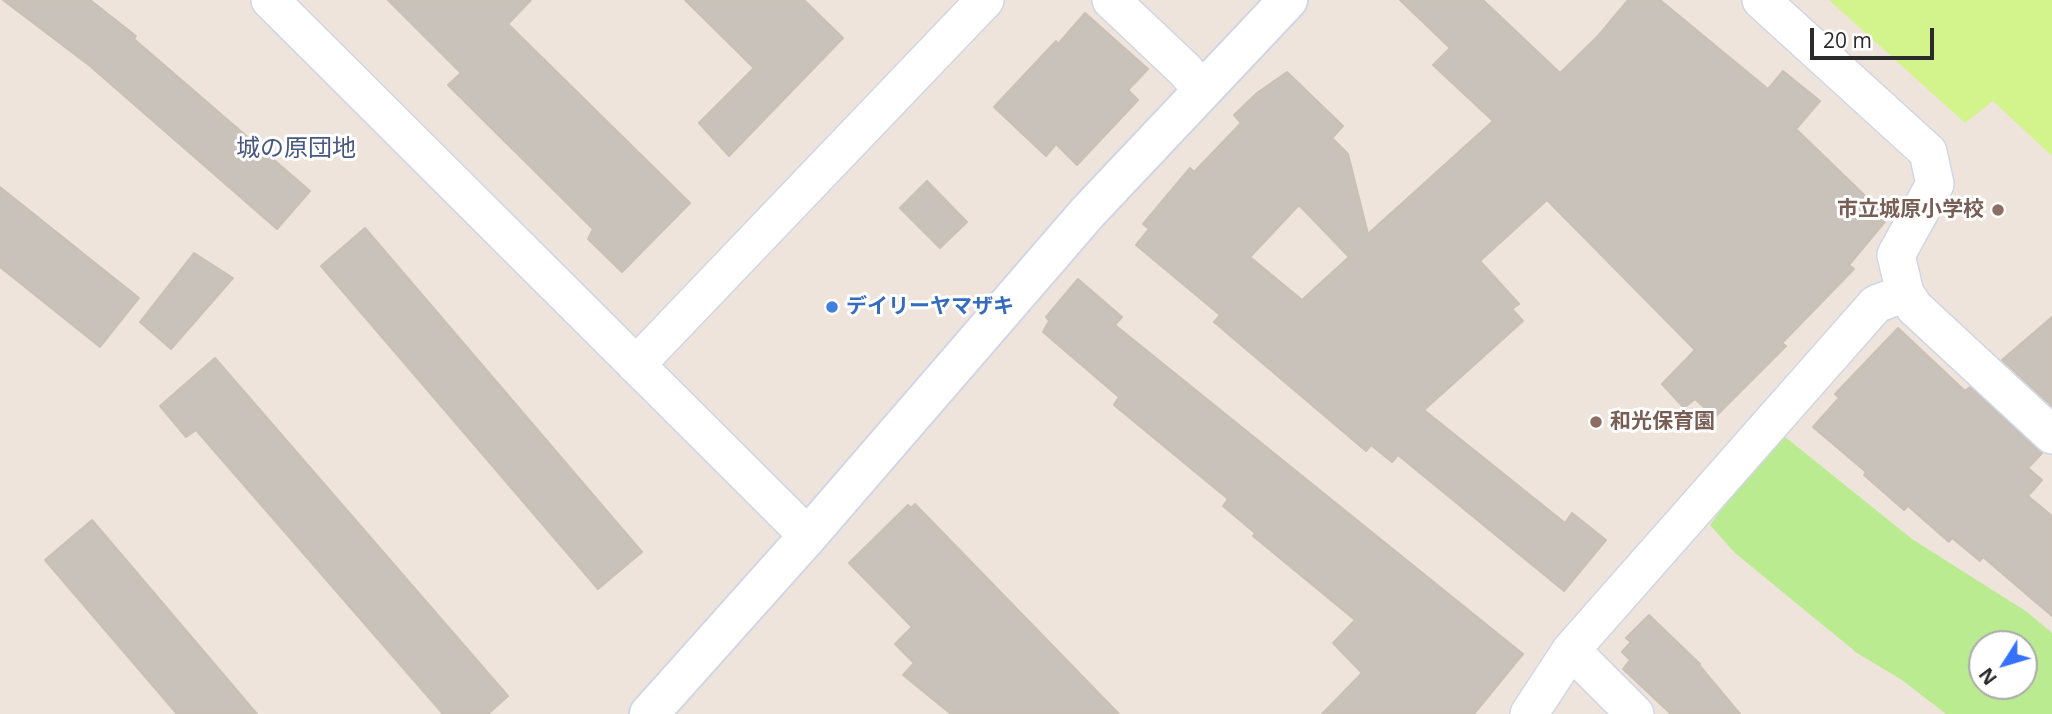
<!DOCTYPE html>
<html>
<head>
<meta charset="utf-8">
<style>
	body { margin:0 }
	#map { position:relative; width:2052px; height:714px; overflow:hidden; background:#eee4db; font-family:"Open Sans",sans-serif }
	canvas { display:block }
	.north { position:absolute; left:1968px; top:630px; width:70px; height:70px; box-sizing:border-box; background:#fff; border:2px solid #aaa; border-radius:50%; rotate:233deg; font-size:19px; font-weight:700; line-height:28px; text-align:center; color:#2b2b2b }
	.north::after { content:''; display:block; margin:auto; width:24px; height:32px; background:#3772ff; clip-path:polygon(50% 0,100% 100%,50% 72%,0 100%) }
	.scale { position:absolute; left:1810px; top:28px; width:124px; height:32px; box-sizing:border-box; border:4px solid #2b2b2b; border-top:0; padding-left:9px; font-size:21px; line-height:24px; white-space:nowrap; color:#2b2b2b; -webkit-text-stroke:5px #fff; paint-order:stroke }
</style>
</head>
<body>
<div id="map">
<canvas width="2052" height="714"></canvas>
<div class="north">N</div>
<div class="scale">20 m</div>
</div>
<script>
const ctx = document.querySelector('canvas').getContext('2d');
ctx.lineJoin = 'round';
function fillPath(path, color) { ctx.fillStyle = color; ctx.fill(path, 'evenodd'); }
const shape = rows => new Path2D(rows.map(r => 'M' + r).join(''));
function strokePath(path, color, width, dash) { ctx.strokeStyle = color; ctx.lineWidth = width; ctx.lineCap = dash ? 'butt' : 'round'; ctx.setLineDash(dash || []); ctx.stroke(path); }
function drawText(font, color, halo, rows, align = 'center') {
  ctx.font = font + ' "Open Sans","Noto Sans JP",sans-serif'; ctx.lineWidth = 6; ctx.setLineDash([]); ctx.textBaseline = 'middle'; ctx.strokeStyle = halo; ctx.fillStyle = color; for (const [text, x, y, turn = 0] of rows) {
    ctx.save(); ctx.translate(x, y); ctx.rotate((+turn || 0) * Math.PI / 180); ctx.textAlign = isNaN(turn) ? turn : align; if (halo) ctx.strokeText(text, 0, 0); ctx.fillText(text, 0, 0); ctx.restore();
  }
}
fillPath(shape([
	[1779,432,1912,539,2027,612,2052,633,2052,714,1946,714,1902,680,1857,653,1735,553,1710,525],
	[1982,644,2024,644,2024,686,1982,686]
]), '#baeb91');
fillPath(shape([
	[1829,0,2052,0,2052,156,1993,101,1965,123]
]), '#d3f38c');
const building = shape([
	[3,0,90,0,136,36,134,39,310,191,277,229,90,66,3,0],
	[388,0,531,0,508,24,690,203,622,272,588,239,593,229,448,85,461,73,388,0],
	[685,0,804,0,843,38,729,156,699,123,754,68,685,0],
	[1400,0,1483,0,1560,73,1598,36,1628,0,1660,0,1768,89,1783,71,1820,101,1796,129,1888,218,1849,265,1854,269,1782,343,1786,346,1715,417,1695,399,1684,408,1662,384,1695,350,1547,200,1480,261,1519,304,1512,309,1523,321,1424,410,1565,523,1572,513,1606,540,1564,591,1398,455,1392,462,1371,445,1366,451,1214,322,1220,315,1136,245,1149,229,1143,224,1190,168,1194,172,1241,123,1234,115,1257,93,1287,72,1343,126,1332,138,1348,154,1368,234,1493,121,1433,65,1450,48,1400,0],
	[1299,205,1349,257,1302,300,1250,257,1299,205],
	[1085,13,1148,69,1128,90,1138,100,1077,165,1056,144,1046,156,994,107,1056,41,1058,44,1085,13],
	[927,181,967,222,940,248,900,208,927,181],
	[0,187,139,298,100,347,0,267,0,187],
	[365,228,642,552,598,589,321,266,365,228],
	[194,253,233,278,171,349,140,322,194,253],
	[1078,279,1122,317,1115,325,1523,654,1474,714,1322,714,1362,673,1333,643,1355,620,1253,536,1255,533,1223,506,1228,499,1114,405,1119,397,1043,332,1049,321,1046,317,1078,279],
	[2052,317,2052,406,2002,360,2052,317],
	[1898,328,1965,391,1970,387,2042,453,2028,468,2042,480,2028,496,2052,516,2052,616,1983,557,1980,561,1952,538,1949,542,1908,506,1904,510,1864,475,1866,472,1813,427,1839,398,1835,394,1898,328],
	[215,358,508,696,488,714,443,714,196,430,186,437,160,406,215,358],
	[915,504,1119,714,951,714,903,675,914,663,895,644,912,627,849,563,908,505,911,508,915,504],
	[92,520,257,714,177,714,45,560,92,520],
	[1649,615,1700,664,1699,665,1740,714,1671,714,1623,669,1630,660,1622,652,1631,642,1626,638,1649,615]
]);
fillPath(building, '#c9c2ba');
strokePath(building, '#cac0b4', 2);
const minor = shape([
	[270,0,808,536],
	[1111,0,1185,70,1202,90],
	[1761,0,1928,152,1935,184,1896,255,1905,293,1914,307,2052,435],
	[636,365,985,0],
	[1571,650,1635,714],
	[1529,714,1571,650,1876,304,1905,293]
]);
const tertiary = shape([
	[649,714,808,536,1088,212,1288,0]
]);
strokePath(minor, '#d0d6e5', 40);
strokePath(tertiary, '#d0d6e5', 42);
strokePath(minor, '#fff', 37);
strokePath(tertiary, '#fff', 38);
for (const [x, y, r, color] of [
	[1998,210,7,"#8d6e63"],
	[832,307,7,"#3f7fe0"],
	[1596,422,7,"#8d6e63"]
]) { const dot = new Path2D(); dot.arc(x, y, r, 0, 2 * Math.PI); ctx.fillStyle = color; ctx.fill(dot); strokePath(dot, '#fff', 2.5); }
drawText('bold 21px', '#785e54', '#fff', [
	["市立城原小学校",1984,210],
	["和光保育園",1610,422,"left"]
], 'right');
drawText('bold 21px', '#366cbe', '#fff', [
	["デイリーヤマザキ",846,307]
], 'left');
drawText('24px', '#465781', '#fff', [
	["城の原団地",296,149]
]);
</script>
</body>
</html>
